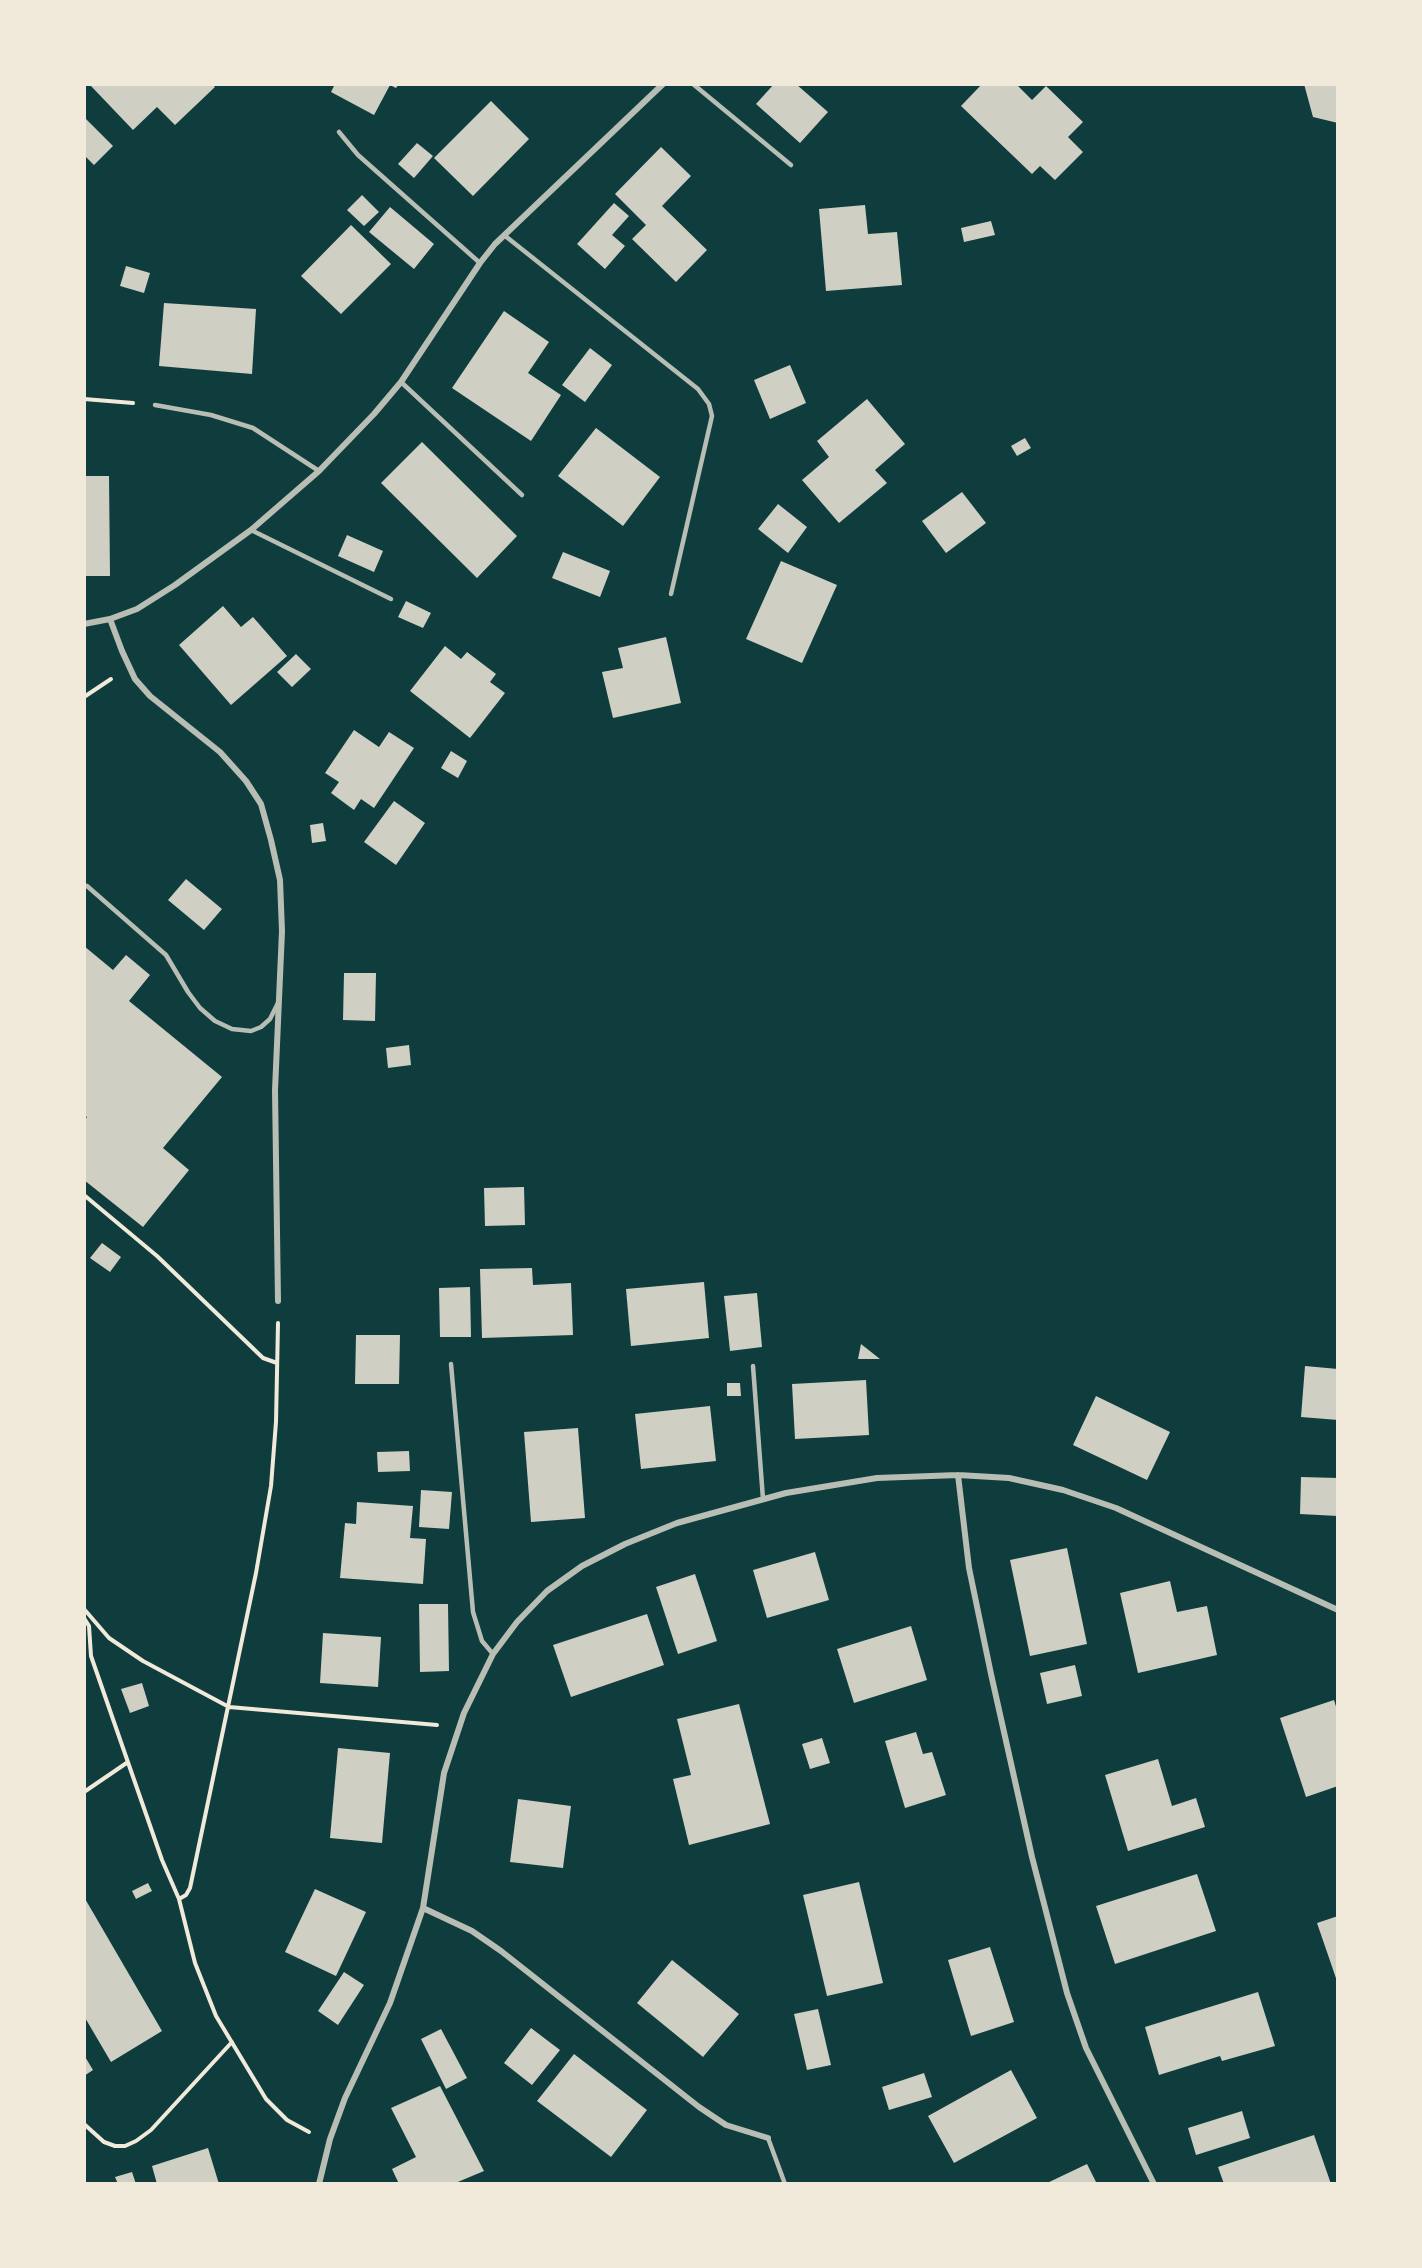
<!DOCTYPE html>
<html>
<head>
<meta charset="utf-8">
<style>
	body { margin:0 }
	#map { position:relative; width:1422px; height:2268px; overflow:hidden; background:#0f3d3e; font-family:Barlow,sans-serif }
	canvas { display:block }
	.frame { position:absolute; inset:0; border:86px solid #f1e9da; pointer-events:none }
</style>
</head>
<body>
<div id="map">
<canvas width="1422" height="2268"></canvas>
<div class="frame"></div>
</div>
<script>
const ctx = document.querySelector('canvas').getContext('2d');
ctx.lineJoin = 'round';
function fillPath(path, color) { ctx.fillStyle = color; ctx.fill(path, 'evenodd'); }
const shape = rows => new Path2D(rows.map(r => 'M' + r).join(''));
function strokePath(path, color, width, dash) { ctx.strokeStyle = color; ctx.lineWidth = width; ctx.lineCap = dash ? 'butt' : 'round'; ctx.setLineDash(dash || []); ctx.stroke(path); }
fillPath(shape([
	[93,84,212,84,215,87,175,125,157,107,133,130,91,86],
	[335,84,399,84,396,88,390,85,374,115,331,92],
	[774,84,796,84,828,112,800,143,756,104],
	[982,84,1016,84,1032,100,1046,86,1083,122,1068,137,1083,152,1055,180,1040,166,1032,174,961,106],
	[1304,84,1338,84,1338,123,1313,117],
	[491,101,529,139,473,196,434,158],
	[84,117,113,146,94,165,84,155],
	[417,143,433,156,414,178,398,164],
	[661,147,691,176,662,206,707,250,676,282,632,239,646,225,615,194],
	[362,195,379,212,364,226,347,210],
	[614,203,629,216,612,235,625,246,605,269,577,244],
	[865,205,868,234,897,232,902,285,826,291,819,209],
	[390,207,434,244,414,269,369,232],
	[991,221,995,235,964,242,961,228],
	[351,225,391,264,341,314,301,276],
	[126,266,150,273,144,293,120,286],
	[164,303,256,309,252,374,159,366],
	[504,311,549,342,528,373,561,395,531,441,452,388],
	[590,348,612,365,585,402,562,385],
	[790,365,806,403,770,419,754,380],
	[867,399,905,444,875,470,887,483,839,523,802,480,829,457,817,441],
	[596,428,660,477,623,526,558,476],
	[1025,438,1031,448,1017,456,1011,446],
	[422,442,517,536,477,578,381,483],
	[84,476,109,476,110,576,84,576],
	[962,492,986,523,946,553,922,521],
	[778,504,807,527,788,553,758,529],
	[347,535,383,551,374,572,338,556],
	[563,552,610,571,600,597,552,578],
	[781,561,837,585,802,663,746,639],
	[406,601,431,613,423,628,398,617],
	[223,606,241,627,253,617,287,656,231,705,179,645],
	[666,637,681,703,613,718,602,672,623,668,618,648],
	[445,646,461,659,467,652,496,674,490,682,505,693,470,738,410,691],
	[296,654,311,669,292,687,277,672],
	[354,730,379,747,389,732,414,748,374,808,361,799,354,810,331,793,339,782,325,773],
	[451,751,467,761,458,778,441,768],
	[394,801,425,823,396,865,364,842],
	[323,823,326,841,312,843,310,825],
	[186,879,222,909,204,930,168,900],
	[84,946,113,970,126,955,150,975,129,1001,222,1077,163,1148,189,1170,143,1227,84,1180,84,1121,87,1117,84,1115],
	[344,973,376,973,375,1021,343,1020],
	[409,1045,411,1065,388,1068,386,1048],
	[524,1187,525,1225,485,1226,484,1188],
	[102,1243,121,1257,110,1272,90,1258],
	[532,1268,533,1285,571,1283,573,1335,482,1338,480,1269],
	[704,1282,709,1338,631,1346,626,1289],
	[470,1287,471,1337,440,1337,439,1288],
	[757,1293,762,1347,730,1351,724,1296],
	[356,1335,400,1335,399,1384,355,1384],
	[861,1344,880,1359,858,1359],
	[1305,1366,1338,1369,1338,1420,1301,1417],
	[866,1380,869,1435,795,1439,792,1384],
	[727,1383,740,1383,741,1396,727,1396],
	[1096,1396,1170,1432,1147,1480,1073,1445],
	[710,1406,716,1461,641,1469,635,1414],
	[578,1428,585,1518,531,1522,524,1432],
	[409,1451,410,1471,378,1472,377,1452],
	[1301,1477,1338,1478,1338,1516,1300,1514],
	[421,1490,452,1492,449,1529,419,1527],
	[357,1502,413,1506,410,1538,426,1539,423,1584,340,1578,345,1523,356,1524],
	[1067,1548,1087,1644,1030,1656,1010,1560],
	[815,1552,829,1600,767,1618,753,1570],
	[695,1574,717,1641,678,1654,656,1587],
	[1170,1581,1177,1612,1207,1606,1217,1655,1138,1673,1120,1593],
	[419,1604,448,1604,449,1671,420,1672],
	[647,1614,664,1665,571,1697,553,1645],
	[911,1626,927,1680,854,1703,837,1649],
	[323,1633,381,1637,378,1687,320,1683],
	[1075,1665,1082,1696,1047,1704,1040,1673],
	[142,1683,149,1706,130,1713,121,1689],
	[1334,1700,1338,1713,1338,1786,1306,1797,1280,1718],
	[739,1704,770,1824,689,1845,673,1779,691,1775,677,1719],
	[916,1732,923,1754,932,1752,946,1795,905,1808,885,1741],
	[822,1738,830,1763,810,1769,802,1744],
	[338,1748,390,1753,382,1843,330,1838],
	[1158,1759,1172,1806,1196,1798,1205,1827,1128,1851,1105,1775],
	[518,1799,571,1806,563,1868,510,1862],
	[1197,1874,1216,1931,1115,1964,1096,1906],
	[859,1882,883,1983,827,1996,803,1895],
	[148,1883,152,1891,136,1899,132,1891],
	[315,1889,366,1912,336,1976,285,1952],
	[84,1897,162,2031,111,2062,84,2016],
	[1338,1916,1338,1984,1317,1923],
	[990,1947,1014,2022,971,2036,948,1960],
	[672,1960,739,2014,703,2057,637,2003],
	[344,1972,364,1985,338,2025,318,2011],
	[1258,1992,1275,2046,1222,2061,1220,2056,1159,2075,1145,2027],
	[818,2009,831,2065,807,2070,794,2014],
	[531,2028,560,2050,532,2085,504,2063],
	[441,2029,467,2078,446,2089,421,2039],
	[574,2054,647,2110,611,2157,537,2101],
	[84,2055,93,2070,84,2076],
	[1011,2070,1037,2118,954,2163,928,2116],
	[924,2073,932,2097,889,2110,882,2087],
	[440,2086,484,2171,453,2184,399,2184,392,2169,416,2157,391,2108],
	[1242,2111,1250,2138,1196,2155,1188,2128],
	[1314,2135,1331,2184,1224,2184,1218,2167],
	[208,2148,219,2184,157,2184,152,2166],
	[1087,2164,1097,2184,1045,2184],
	[132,2172,136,2184,118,2184,115,2177]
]), '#cfcfc3');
strokePath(shape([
	[84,399,133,403],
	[84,697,111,679],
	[84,1195,157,1256,263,1358,277,1363],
	[84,1609,109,1638,143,1661,229,1707,437,1725],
	[84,1618,89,1626,91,1656,162,1860,179,1899,195,1963,216,2016,266,2099,287,2120,309,2132],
	[84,1792,128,1762],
	[179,1899,186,1895,190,1888,256,1573,271,1486,276,1422,278,1323],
	[84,2124,104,2142,115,2146,125,2146,136,2141,151,2130,232,2042]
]), '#f1e9da', 4);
strokePath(shape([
	[693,84,791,165],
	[339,132,358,155,480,263],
	[504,235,698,389,709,404,712,416,671,594],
	[401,382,522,495],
	[155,405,211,415,253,428,319,471],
	[251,530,391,599],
	[87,886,166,955,188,992,200,1008,215,1021,232,1029,251,1031,261,1027,270,1019,278,1003],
	[451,1364,473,1612,482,1641,493,1654],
	[753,1366,763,1499],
	[768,2138,785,2184]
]), '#b8beb3', 4.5);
strokePath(shape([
	[110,619,122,651,135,679,150,696,220,752,246,781,261,804,271,840,280,880,282,931,275,1090,278,1301],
	[84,624,110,619,137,609,175,585,251,530,319,471,374,414,401,382,480,263,495,244,663,84],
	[958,1475,969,1568,991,1674,1032,1857,1067,1993,1086,2048,1154,2184],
	[423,1908,472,1931,501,1951,699,2107,726,2125,768,2138],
	[319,2184,330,2139,345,2098,390,2003,423,1908,444,1773,464,1713,493,1654,517,1622,547,1591,582,1566,625,1544,677,1523,786,1493,877,1478,958,1475,1009,1478,1063,1490,1116,1508,1338,1610]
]), '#b8beb3', 6);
</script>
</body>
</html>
